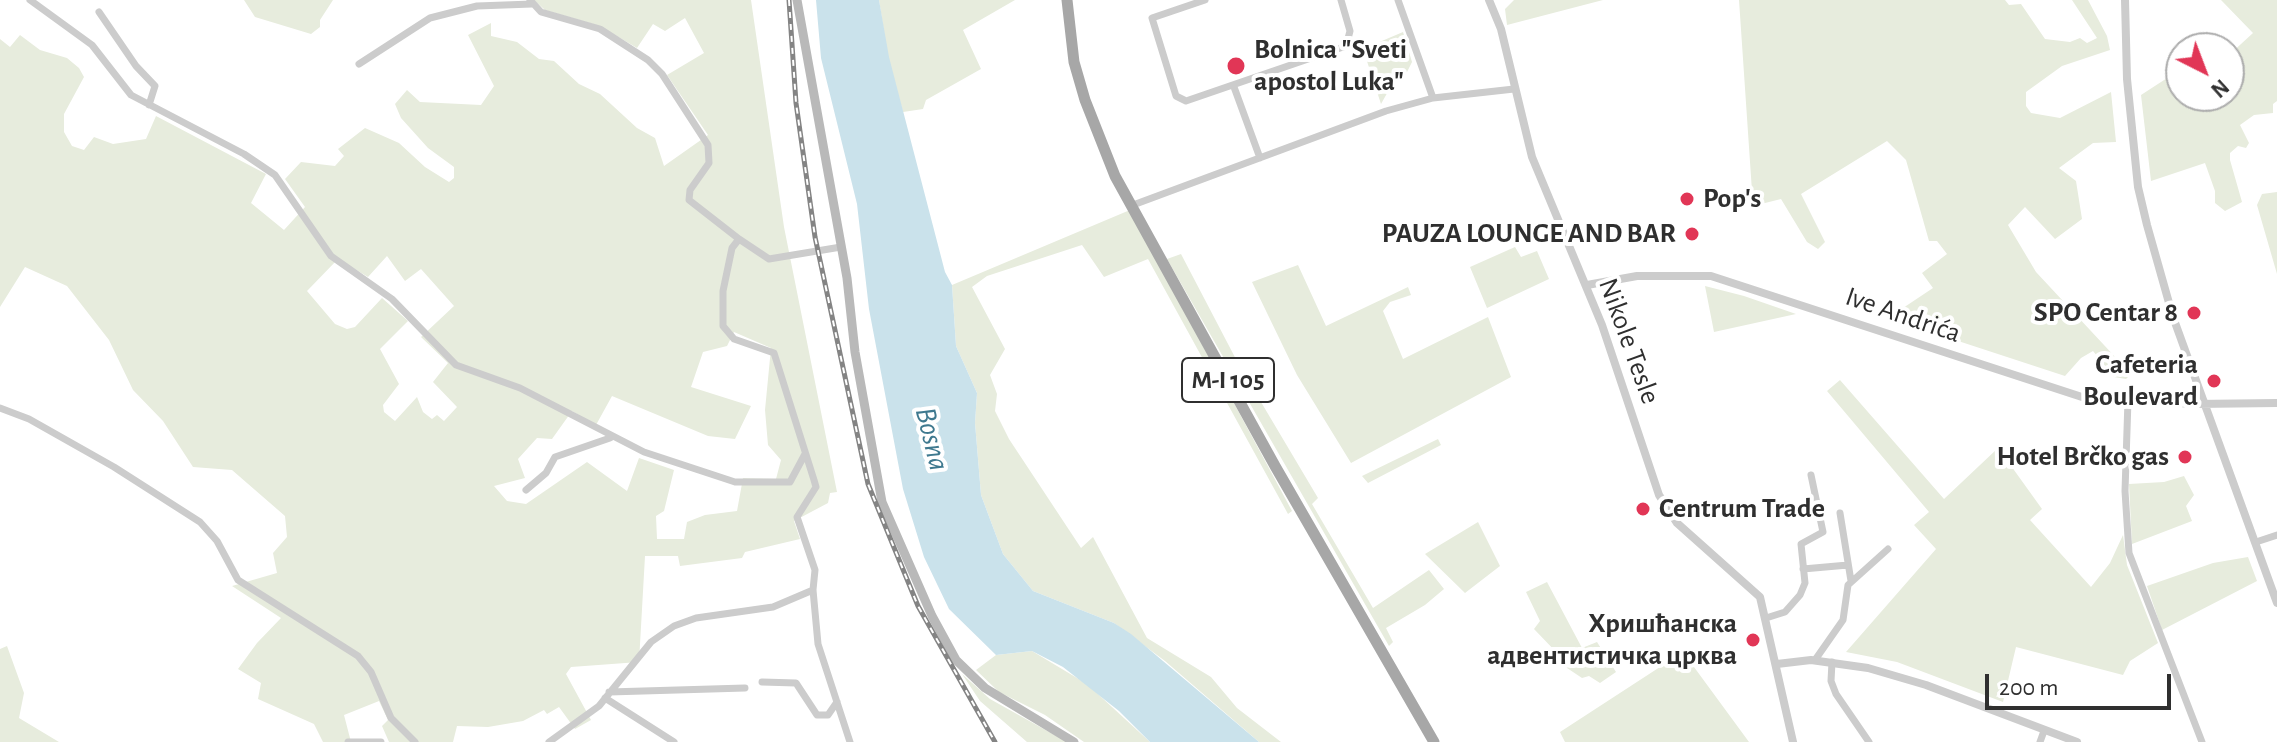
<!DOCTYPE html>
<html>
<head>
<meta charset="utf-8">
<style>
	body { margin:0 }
	#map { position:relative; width:2277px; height:742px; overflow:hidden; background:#fff; font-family:"Alegreya Sans",sans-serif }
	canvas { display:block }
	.north { position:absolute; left:2165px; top:32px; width:80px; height:80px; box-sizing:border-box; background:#fff; border:2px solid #acacac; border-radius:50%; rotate:138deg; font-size:22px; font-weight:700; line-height:32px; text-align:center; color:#2f2f2f }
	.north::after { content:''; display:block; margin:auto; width:28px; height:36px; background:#e13656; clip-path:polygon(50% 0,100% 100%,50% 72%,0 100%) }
	.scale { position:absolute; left:1985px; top:674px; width:186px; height:36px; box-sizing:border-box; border:4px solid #2f2f2f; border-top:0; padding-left:10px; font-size:24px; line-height:28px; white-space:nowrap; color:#2f2f2f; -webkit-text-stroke:6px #fff; paint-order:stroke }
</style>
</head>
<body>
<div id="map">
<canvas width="2277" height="742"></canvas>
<div class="north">N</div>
<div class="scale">200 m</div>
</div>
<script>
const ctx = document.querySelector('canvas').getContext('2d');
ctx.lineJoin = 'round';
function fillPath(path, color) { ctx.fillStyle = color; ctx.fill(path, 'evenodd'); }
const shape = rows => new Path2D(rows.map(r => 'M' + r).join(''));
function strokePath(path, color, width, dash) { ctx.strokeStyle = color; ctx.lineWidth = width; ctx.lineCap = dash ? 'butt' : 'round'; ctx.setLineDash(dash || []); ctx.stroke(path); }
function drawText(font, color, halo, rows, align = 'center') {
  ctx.font = font + ' "Alegreya Sans",sans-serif'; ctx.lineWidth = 8; ctx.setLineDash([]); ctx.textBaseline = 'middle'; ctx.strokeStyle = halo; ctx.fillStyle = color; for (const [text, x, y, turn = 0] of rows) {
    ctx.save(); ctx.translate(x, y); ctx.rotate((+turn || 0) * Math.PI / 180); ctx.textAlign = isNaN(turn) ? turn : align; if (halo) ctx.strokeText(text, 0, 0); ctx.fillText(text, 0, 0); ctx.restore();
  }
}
fillPath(shape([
	[244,0,333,0,320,20,320,27,311,34,255,17],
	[534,0,751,0,784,227,837,492,830,493,828,503,794,521,800,539,745,552,742,558,680,566,678,556,645,556,639,662,571,667,566,674,591,720,575,729,559,707,547,714,544,710,523,721,488,727,457,726,453,742,389,742,382,726,388,720,379,701,344,715,351,742,323,742,314,724,258,699,261,683,238,669,257,643,281,618,232,586,277,573,273,553,287,537,285,516,232,470,193,467,163,421,133,390,109,340,67,286,25,267,0,307,0,39,10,47,20,35,40,50,67,58,79,68,84,77,64,114,64,132,72,146,84,150,94,137,113,144,146,139,156,116,266,174,251,203,284,230,305,207,285,179,301,162,335,166,344,156,338,149,365,128,399,143,425,167,449,182,454,178,454,167,428,148,401,118,395,104,407,90,420,102,481,105,494,86,468,35,491,23,491,36,517,42,539,59,554,61,579,84,600,94,637,128,655,138,664,166,708,135,667,75,704,53,685,18,665,31,653,24,637,48,600,26,545,10],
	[387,256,405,281,421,269,454,306,421,337,448,363,433,382,457,407,444,421,437,415,432,419,423,412,417,397,395,421,384,412,383,405,399,384,380,349,408,321,382,298,355,327,347,329,335,324,307,291,338,259,368,277],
	[734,332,771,348,765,410,768,445,781,460,776,479,743,478,737,511,705,515,687,522,684,539,657,539,656,516,664,511,674,470,639,458,627,491,587,462,526,504,507,501,494,486,525,478,518,459,537,438,552,439,572,411,596,425,612,396,708,436,735,439,751,406,691,387,703,352,727,346],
	[879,0,1015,0,963,30,981,69,926,100,923,109,903,112,888,57],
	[1514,0,1603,0,1507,25,1505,9],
	[1739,0,2005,0,2009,5,2021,4,2045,39,2070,42,2080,38,2087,43,2097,38,2072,0,2088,0,2107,36,2110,50,2062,66,2026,92,2026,106,2031,113,2060,118,2111,92,2116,142,2093,143,2059,168,2076,181,2082,219,2055,239,2025,207,2008,225,2036,272,2131,374,2126,379,2114,377,2093,351,2081,358,2065,376,1888,318,1933,288,1922,273,1947,254,1937,241,1929,241,1906,160,1887,141,1801,194,1825,242,1818,249,1807,242,1781,199,1753,206],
	[2221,0,2277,0,2277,101,2273,104,2273,113,2254,115,2240,125,2249,143,2246,148,2238,146,2230,153,2230,160,2242,202,2225,211,2215,203,2215,191,2205,163,2151,181,2141,95,2181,69,2181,96,2229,96,2229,55,2253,33],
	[1403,32,1412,62,1407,72,1395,79,1381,104,1363,49],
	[2277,192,2277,274,2257,205,2262,194],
	[1130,210,1292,511,1288,514,1148,259,1104,277,1082,245,987,276,972,287,1005,349,990,375,997,394,995,411,1009,439,1081,548,1093,537,1147,638,1211,677,1237,708,1281,742,1259,742,1165,661,1114,623,1033,591,1003,554,981,495,975,423,977,393,956,346,952,285],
	[1515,247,1521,257,1537,251,1549,279,1487,308,1470,267],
	[1181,254,1239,365,1318,498,1312,504,1373,608,1429,570,1444,589,1425,605,1386,628,1393,642,1389,646,1167,259],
	[1298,265,1326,326,1408,287,1411,295,1390,302,1383,311,1403,359,1488,317,1511,377,1351,463,1297,375,1252,282],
	[1705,286,1744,296,1796,314,1714,332],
	[1840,380,1944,499,1997,449,2005,451,2014,470,2042,509,2030,520,2091,587,2110,563,2123,535,2127,565,2158,643,2130,661,2123,675,2016,647,2003,702,1897,662,1846,652,1936,549,1914,525,1929,512,1827,391],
	[1438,439,1441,445,1368,483,1362,476],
	[2184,476,2194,495,2186,506,2192,521,2132,544,2129,484,2164,482],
	[1478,522,1500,566,1465,593,1425,554],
	[2248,557,2257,581,2162,630,2147,586,2213,563],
	[1547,582,1582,648,1597,642,1616,672,1600,683,1589,676,1582,678,1558,662,1558,654,1534,629,1540,621,1526,592],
	[7,646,24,693,19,718,59,742,0,742,0,649],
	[1032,651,1087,684,1150,742,1084,742,1045,715,999,692,976,670,996,655],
	[1683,652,1749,742,1565,742,1560,732],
	[962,674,990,699,1067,742,1027,742,980,701]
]), '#e7ecdd');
fillPath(shape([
	[816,0,879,0,889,57,945,272,952,285,956,346,977,393,975,423,981,495,1003,554,1033,591,1114,623,1131,634,1259,742,1150,742,1119,711,1063,667,1032,651,996,655,949,609,924,557,903,489,869,309,857,204,821,58]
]), '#cae2eb');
strokePath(shape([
	[30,0,92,45,131,95,244,154,275,175,331,256,392,299,456,365,520,388,644,452,735,482,790,482,805,454],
	[530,0,541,12,600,29,648,60,662,74,708,145,709,163,690,190,689,200,739,239,732,248,723,291,723,326,734,339,774,353,814,480,816,487,797,517,815,570,813,590,818,644,850,742],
	[1205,0,1152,18,1176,96,1186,101,1346,46,1350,31,1341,0],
	[1398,0,1433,98],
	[99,12,136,66,155,86,149,105],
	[359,64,430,18,477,6,532,4],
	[1234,87,1260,158],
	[1133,205,1386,111,1433,98,1514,89],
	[739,239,769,259,841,247],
	[2128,400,2125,491,2129,553,2202,742],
	[0,408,29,419,114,467,200,522,217,541,238,580,358,656,371,672,391,718,415,742],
	[526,490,546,473,555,457,610,438],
	[1840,513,1851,581],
	[2256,542,2277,535],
	[1803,569,1848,565],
	[1766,618,1785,612,1800,595,1805,583,1801,544,1823,532,1811,475],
	[1815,660,1843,620,1848,585,1888,549],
	[1832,662,1831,681,1836,694,1869,742],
	[762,682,796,683,817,715,828,715,837,702],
	[609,692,745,688],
	[605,698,674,742],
	[348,742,381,742],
	[549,742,599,706,651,642,674,626,696,618,773,607,813,590],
	[2040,742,2044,731]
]), '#ccc', 7);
strokePath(shape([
	[1489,0,1501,29,1532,157,1602,325,1659,495,1677,523,1760,597,1793,742],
	[2125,0,2127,79,2138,187,2147,225,2173,317,2277,603],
	[1587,285,1637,276,1711,276,2085,398,2195,404,2277,403],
	[1777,664,1811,660,1868,668,1926,685,2077,742]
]), '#ccc', 8);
strokePath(shape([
	[797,0,847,278,855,352,882,502,932,616,956,660,985,688,1074,742]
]), '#b9b9b9', 9);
strokePath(shape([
	[1067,0,1074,62,1085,100,1115,176,1275,466,1434,742]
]), '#a7a7a7', 11);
const rail = shape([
	[789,0,796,103,815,237,868,484,918,606,995,742]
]);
strokePath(rail, '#848484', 5);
strokePath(rail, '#fff', 2, [6]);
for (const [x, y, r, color] of [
	[1236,66,10,"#e13656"],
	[1687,199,8,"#e13656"],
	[1692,234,8,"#e13656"],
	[2194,313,8,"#e13656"],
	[2214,381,8,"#e13656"],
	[2185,457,8,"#e13656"],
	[1643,509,8,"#e13656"],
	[1753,640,8,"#e13656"]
]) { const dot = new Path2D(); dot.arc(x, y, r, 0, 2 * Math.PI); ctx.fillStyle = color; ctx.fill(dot); strokePath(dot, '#fff', 3); }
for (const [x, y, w] of [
	[1228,380,92]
]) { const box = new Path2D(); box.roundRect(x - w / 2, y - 22, w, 44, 6); ctx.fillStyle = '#fff'; ctx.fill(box); strokePath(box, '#2f2f2f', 2); }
drawText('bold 26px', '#2f2f2f', null, [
	["M-I 105",1228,380]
]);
drawText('bold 28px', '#2f2f2f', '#fff', [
	["Bolnica \"Sveti",1254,50,"left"],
	["apostol Luka\"",1254,82,"left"],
	["Pop's",1703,199,"left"],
	["PAUZA LOUNGE AND BAR",1676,234],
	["SPO Centar 8",2178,313],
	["Cafeteria",2198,365],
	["Boulevard",2198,397],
	["Hotel Brčko gas",2169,457],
	["Centrum Trade",1659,509,"left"],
	["Хришћанска",1737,624],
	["адвентистичка црква",1737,656]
], 'right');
drawText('28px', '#2f2f2f', '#fff', [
	["Ive Andrića",1903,315,19],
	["Nikole Tesle",1629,341,70]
]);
drawText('italic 30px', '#3f798f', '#fff', [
	["Bosna",932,439,76]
]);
</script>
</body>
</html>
